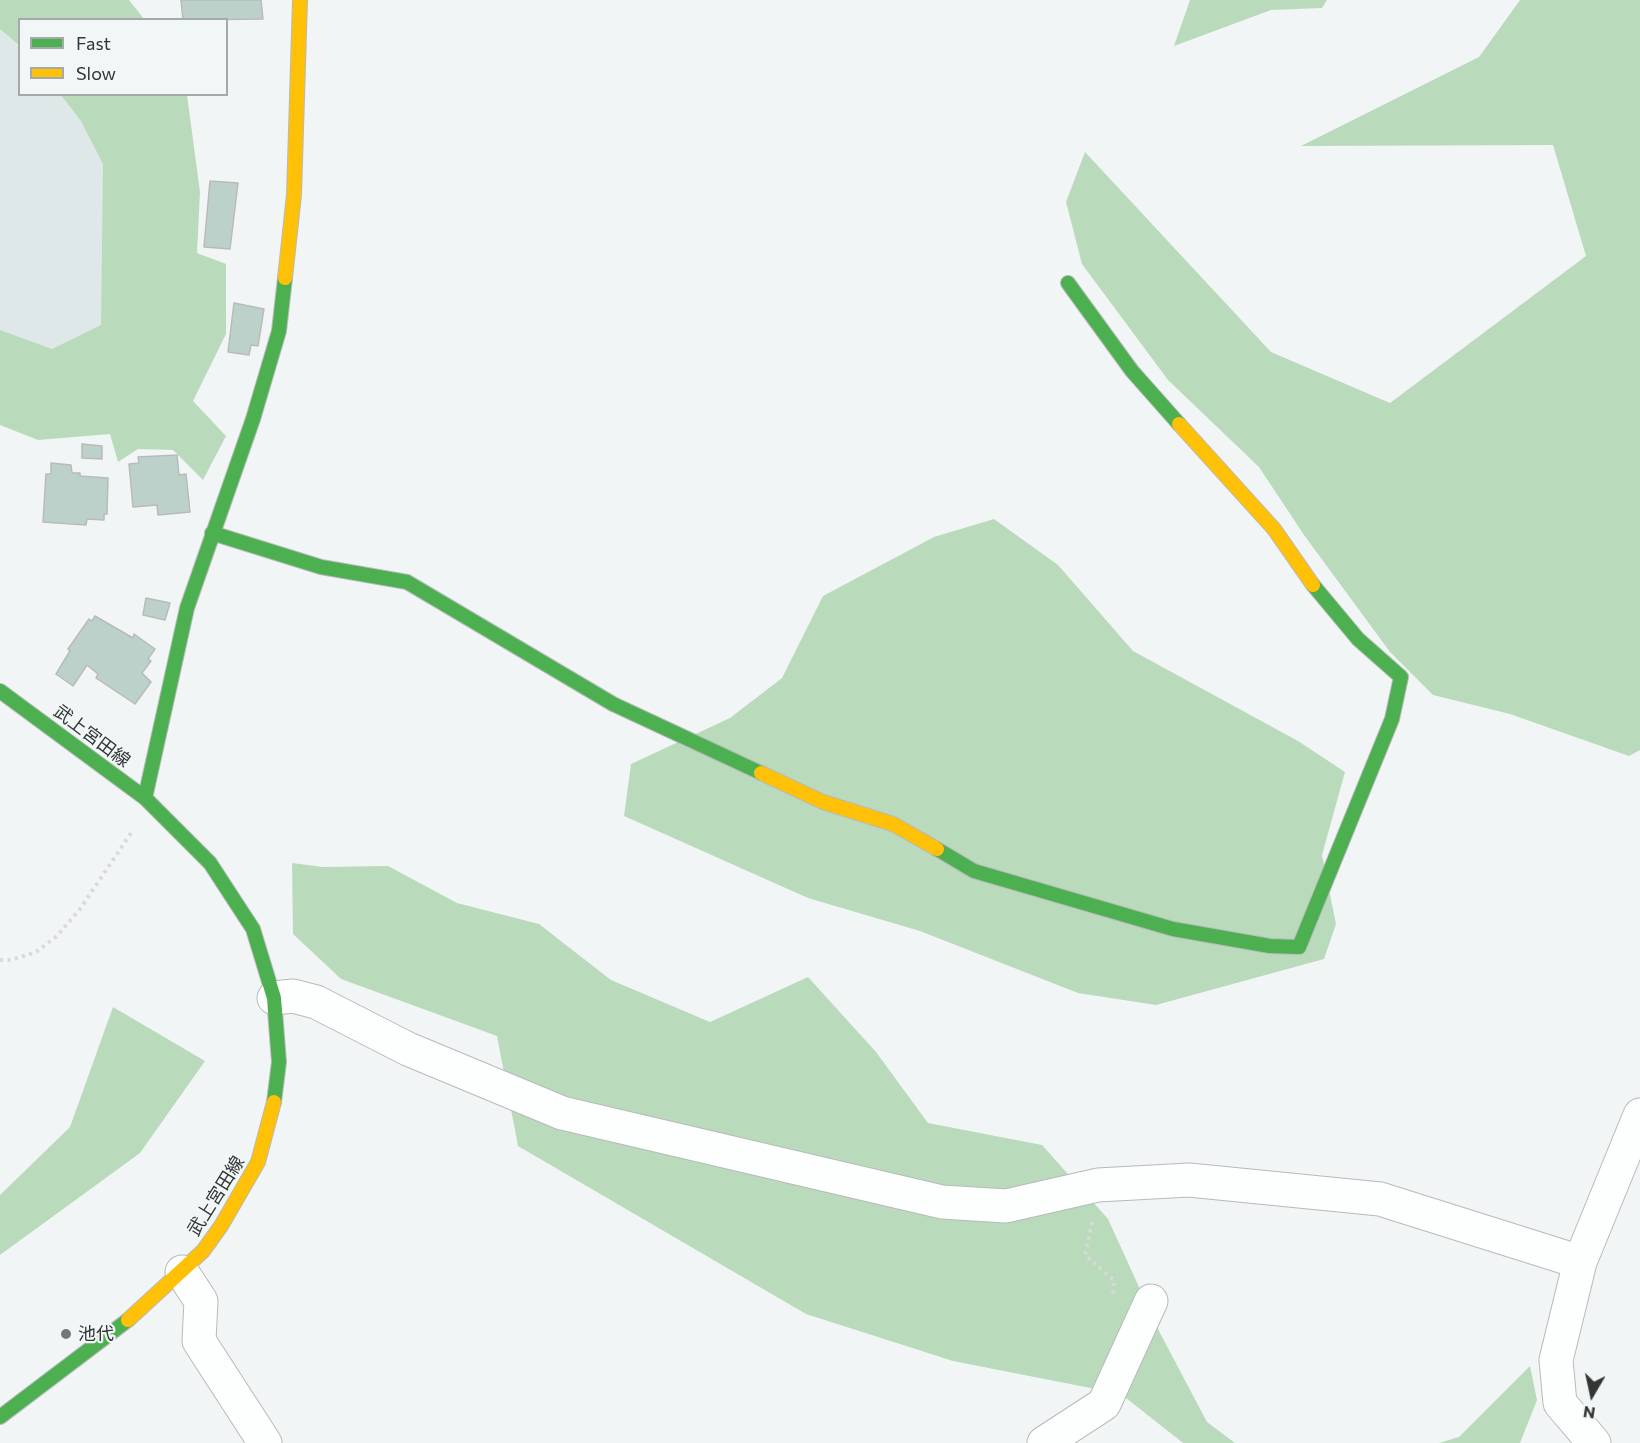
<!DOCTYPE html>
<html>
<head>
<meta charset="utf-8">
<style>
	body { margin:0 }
	#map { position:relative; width:1640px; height:1443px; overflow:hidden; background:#f2f5f5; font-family:Commissioner,sans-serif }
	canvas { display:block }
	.legend { position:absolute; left:18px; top:18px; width:210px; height:78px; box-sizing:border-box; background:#f1f6f6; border:2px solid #a5a9a9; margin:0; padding:8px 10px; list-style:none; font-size:18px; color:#333535 }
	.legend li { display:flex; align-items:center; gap:12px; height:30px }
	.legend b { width:30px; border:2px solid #a5a9a9 }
	.north { position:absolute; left:1562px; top:1365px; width:60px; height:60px; -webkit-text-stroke:4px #f1f6f6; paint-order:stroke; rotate:189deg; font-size:16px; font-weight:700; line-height:24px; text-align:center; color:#333535 }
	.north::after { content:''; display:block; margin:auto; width:21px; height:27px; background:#333535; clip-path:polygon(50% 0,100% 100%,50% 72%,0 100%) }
</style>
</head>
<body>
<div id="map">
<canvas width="1640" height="1443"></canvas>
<ul class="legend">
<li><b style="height:8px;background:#4caf50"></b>Fast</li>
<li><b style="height:8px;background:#ffc107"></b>Slow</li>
</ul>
<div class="north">N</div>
</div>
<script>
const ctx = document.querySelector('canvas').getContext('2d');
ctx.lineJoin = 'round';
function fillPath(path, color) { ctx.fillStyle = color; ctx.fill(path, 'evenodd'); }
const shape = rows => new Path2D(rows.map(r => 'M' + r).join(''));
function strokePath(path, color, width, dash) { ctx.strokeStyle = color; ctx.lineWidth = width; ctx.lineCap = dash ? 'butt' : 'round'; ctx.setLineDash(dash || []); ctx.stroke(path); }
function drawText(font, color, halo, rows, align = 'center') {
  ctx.font = font + ' Commissioner,"Noto Sans JP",sans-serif'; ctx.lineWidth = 4.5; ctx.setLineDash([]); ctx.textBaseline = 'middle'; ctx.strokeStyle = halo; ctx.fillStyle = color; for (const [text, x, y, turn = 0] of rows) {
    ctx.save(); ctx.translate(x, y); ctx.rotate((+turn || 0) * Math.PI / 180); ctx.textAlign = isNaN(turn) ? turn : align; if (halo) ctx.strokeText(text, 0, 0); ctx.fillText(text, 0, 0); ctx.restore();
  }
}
fillPath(shape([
	[0,0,20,20,20,94,127,95,125,344,82,365,0,351]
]), '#dee8e8');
fillPath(shape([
	[0,0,129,0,144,19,20,20,19,45,0,29],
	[1190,0,1327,0,1322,8,1271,10,1174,46],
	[1520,0,1640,0,1640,750,1629,756,1510,714,1433,695,1390,652,1304,535,1259,467,1168,380,1082,264,1066,202,1085,152,1271,352,1390,403,1586,256,1553,145,1301,146,1479,57],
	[61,95,187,95,200,192,197,253,226,264,226,334,193,401,226,436,203,480,173,450,138,449,118,462,110,434,38,440,0,425,0,330,52,349,101,325,103,164,81,121],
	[994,519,1058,565,1133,651,1298,741,1345,772,1322,855,1336,924,1324,959,1156,1005,1078,993,920,931,808,898,624,816,631,764,730,718,782,678,823,596,934,537],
	[292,863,323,867,388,866,457,903,539,924,611,980,710,1022,808,977,876,1052,928,1123,1042,1145,1108,1219,1160,1333,1207,1422,1235,1443,1183,1443,1121,1394,953,1361,806,1314,518,1146,497,1036,341,979,293,934],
	[113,1007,205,1061,140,1153,0,1255,0,1195,70,1127],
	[1530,1366,1537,1400,1520,1443,1439,1443,1459,1437]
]), '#b9dbbb');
const building = shape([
	[181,0,261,0,263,19,183,20,181,0],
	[210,181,238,183,230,249,204,247,210,181],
	[234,303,264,309,258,346,251,345,249,355,228,352,234,303],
	[82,444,102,446,102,459,82,458,82,444],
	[177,455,179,475,186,474,190,512,158,515,157,505,133,507,129,464,139,463,138,457,177,455],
	[51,463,71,465,72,473,80,473,80,476,108,478,107,514,104,514,104,520,87,519,86,525,43,522,46,474,51,474,51,463],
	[146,598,170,603,165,620,143,615,146,598],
	[95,616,133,638,134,634,155,649,148,659,151,661,142,673,151,682,135,704,96,678,98,674,87,665,73,686,56,674,70,651,68,649,89,619,92,621,95,616]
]);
fillPath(building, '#bdd1cb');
strokePath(building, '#b9bbbb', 1.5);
const street = shape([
	[274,998,293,996,316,1002,408,1049,562,1113,942,1202,1006,1206,1098,1185,1189,1180,1380,1199,1580,1262],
	[182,1272,201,1301,199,1341,265,1443],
	[1044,1443,1104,1404,1151,1301],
	[1594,1443,1560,1403,1556,1360,1580,1262,1640,1115]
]);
const fast = shape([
	[1068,283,1132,371,1179,424],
	[212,533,321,567,407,582,613,704,761,773],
	[0,691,145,798,210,863,253,929,274,998,279,1062,274,1102],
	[145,798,187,608,253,419,279,331,285,278],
	[937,849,974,871,1173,929,1270,946,1299,947,1392,719,1401,677,1358,639,1313,585],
	[0,1417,128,1320]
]);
const slow = shape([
	[285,278,294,195,300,0],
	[1179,424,1274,529,1313,585],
	[761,773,823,802,893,824,937,849],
	[128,1320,203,1251,221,1226,258,1162,274,1102]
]);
strokePath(street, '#b8baba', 35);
strokePath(fast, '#b8baba', 16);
strokePath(slow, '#b8baba', 16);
strokePath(shape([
	[0,960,11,960,36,952,57,936,80,909,131,833],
	[1092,1222,1085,1255,1114,1280,1113,1297]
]), '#d8d9d9', 4, [3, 4.5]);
strokePath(street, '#fdfefe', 33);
strokePath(fast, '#4caf50', 14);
strokePath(slow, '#ffc107', 14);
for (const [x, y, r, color] of [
	[66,1334,6,"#767878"]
]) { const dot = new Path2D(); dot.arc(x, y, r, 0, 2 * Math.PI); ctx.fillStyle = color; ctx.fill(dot); strokePath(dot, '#f1f6f6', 2); }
drawText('18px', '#333535', '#f1f6f6', [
	["武上宮田線",92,736,37],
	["武上宮田線",216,1196,-58]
]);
drawText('18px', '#333535', '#f1f6f6', [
	["池代",78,1334]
], 'left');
</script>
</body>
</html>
